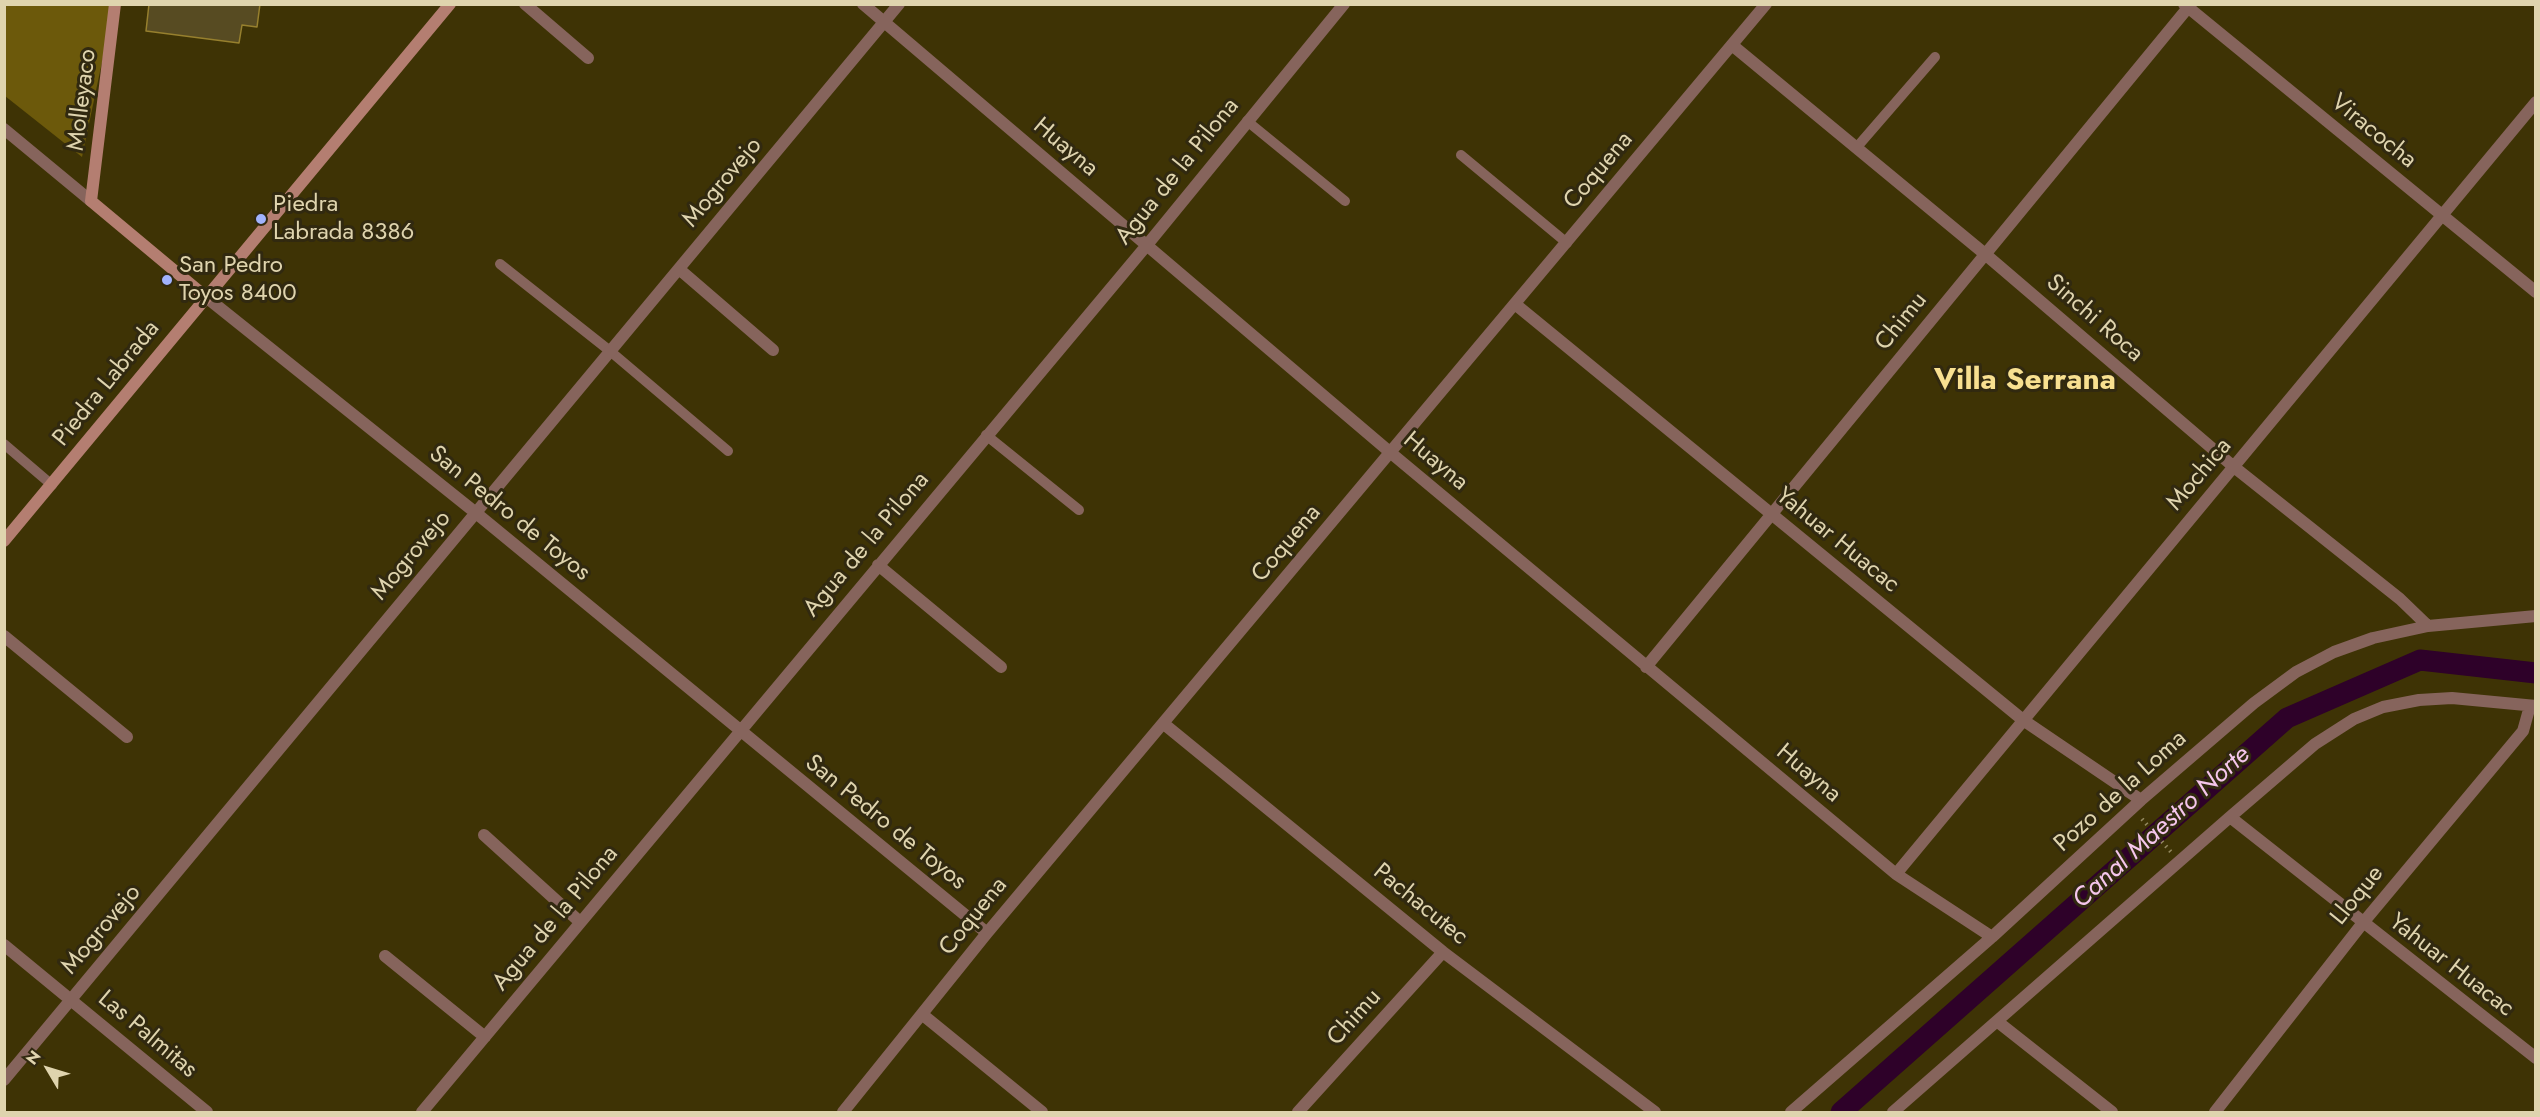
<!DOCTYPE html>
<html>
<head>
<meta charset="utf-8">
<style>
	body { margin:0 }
	#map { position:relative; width:2540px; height:1117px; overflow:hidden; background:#3e3305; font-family:Jost,sans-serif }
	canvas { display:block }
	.frame { position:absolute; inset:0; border:6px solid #dfd4ae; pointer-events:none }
	.north { position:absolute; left:18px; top:1039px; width:60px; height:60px; -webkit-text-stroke:4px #312910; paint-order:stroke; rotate:308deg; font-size:16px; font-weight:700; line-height:24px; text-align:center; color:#dfd4ae }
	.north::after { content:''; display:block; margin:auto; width:21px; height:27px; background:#dfd4ae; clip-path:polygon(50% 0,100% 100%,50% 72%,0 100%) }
</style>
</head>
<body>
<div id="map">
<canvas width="2540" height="1117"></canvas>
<div class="frame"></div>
<div class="north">N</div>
</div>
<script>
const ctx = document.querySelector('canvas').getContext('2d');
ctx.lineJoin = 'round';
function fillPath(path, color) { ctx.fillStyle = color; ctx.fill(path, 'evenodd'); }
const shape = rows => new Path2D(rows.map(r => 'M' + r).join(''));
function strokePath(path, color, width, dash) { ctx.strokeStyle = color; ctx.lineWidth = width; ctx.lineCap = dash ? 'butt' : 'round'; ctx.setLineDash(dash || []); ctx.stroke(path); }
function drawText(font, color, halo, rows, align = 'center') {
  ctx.font = font + ' Jost,sans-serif'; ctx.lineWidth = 6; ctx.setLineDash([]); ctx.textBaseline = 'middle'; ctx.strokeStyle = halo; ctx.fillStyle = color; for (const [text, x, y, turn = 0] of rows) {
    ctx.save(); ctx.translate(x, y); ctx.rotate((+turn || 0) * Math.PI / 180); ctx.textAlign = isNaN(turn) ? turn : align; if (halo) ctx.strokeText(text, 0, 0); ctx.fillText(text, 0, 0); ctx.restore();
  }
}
fillPath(shape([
	[4,5,114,5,82,157,5,96]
]), '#6c590b');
strokePath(shape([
	[1841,1112,2287,718,2420,660,2536,673]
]), '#2e0129', 21);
const building = shape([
	[149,4,234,5,260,4,257,27,242,25,239,43,146,31,149,4]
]);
fillPath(building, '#574b22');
strokePath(building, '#97802e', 1.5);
strokePath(shape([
	[2142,819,2171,852]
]), '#93885f', 4, [1.5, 4.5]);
strokePath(shape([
	[1247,121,1345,201],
	[1857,147,1935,57],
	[1461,155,1567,243],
	[500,264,610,351,728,451],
	[986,435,1079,510],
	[4,444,52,485]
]), '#86645c', 10);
strokePath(shape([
	[525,4,588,58],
	[863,4,1391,453,1896,874,1992,937],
	[2184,4,2536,292],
	[1732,45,1985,254,2234,467,2400,599,2428,626],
	[4,129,91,201],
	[679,269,773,350],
	[206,297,476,513,987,933],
	[1515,304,2023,720,2141,800],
	[878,565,1001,667],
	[4,636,127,737],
	[1646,667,2191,4],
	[1164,724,1443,952,1655,1112],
	[2230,817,2536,1058],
	[484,835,580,922],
	[1896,874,2536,102],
	[4,945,207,1112],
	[385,956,485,1037],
	[923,1015,1042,1112],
	[1998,1022,2112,1112],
	[4,1080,899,4],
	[422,1112,1147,245,1344,4],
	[843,1112,987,933,1766,4],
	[1298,1112,1443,952],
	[1791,1112,1992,937,2141,800,2254,703,2296,672,2334,652,2373,638,2428,626,2536,616],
	[1893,1112,2230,817,2315,744,2354,719,2383,707,2419,700,2452,698,2536,706],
	[2215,1112,2362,924,2523,731,2530,706]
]), '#86645c', 12);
strokePath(shape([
	[115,4,91,201,206,297],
	[4,541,450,4]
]), '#b47e71', 12);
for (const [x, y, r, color] of [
	[261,219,6,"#a1b3fd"],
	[167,280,6,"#a1b3fd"]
]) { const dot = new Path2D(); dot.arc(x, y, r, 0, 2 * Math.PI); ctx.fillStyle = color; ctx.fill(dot); strokePath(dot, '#312910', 2); }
drawText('24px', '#dfd4ae', '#312910', [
	["Molleyaco",83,100,-83],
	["Viracocha",2373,132,39],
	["Huayna",1065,148,40],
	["Coquena",1599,171,-50],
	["Agua de la Pilona",1178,172,-51],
	["Mogrovejo",723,183,-50],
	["Sinchi Roca",2094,319,41],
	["Chimu",1902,322,-51],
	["Piedra Labrada",107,384,-51],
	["Huayna",1435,462,40],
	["Mochica",2200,475,-50],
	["San Pedro de Toyos",509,514,39],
	["Yahuar Huacac",1837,541,39],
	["Coquena",1287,544,-50],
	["Agua de la Pilona",867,545,-50],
	["Mogrovejo",412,556,-50],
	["Huayna",1808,774,40],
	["Pozo de la Loma",2121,792,-42],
	["San Pedro de Toyos",885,823,39],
	["Lloque",2358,896,-51],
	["Pachacutec",1420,905,39],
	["Coquena",974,917,-51],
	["Agua de la Pilona",556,919,-50],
	["Mogrovejo",102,930,-50],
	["Yahuar Huacac",2451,966,38],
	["Chimu",1355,1018,-48],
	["Las Palmitas",147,1035,40]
]);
drawText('24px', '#dfd4ae', '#312910', [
	["Piedra",273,205],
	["Labrada 8386",273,233],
	["San Pedro",179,266],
	["Toyos 8400",179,294]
], 'left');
drawText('italic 26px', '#f5c6ec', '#312910', [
	["Canal Maestro Norte",2162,828,-42]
]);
drawText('bold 30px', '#f8e090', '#312910', [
	["Villa Serrana",2025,382]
]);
</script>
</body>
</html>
